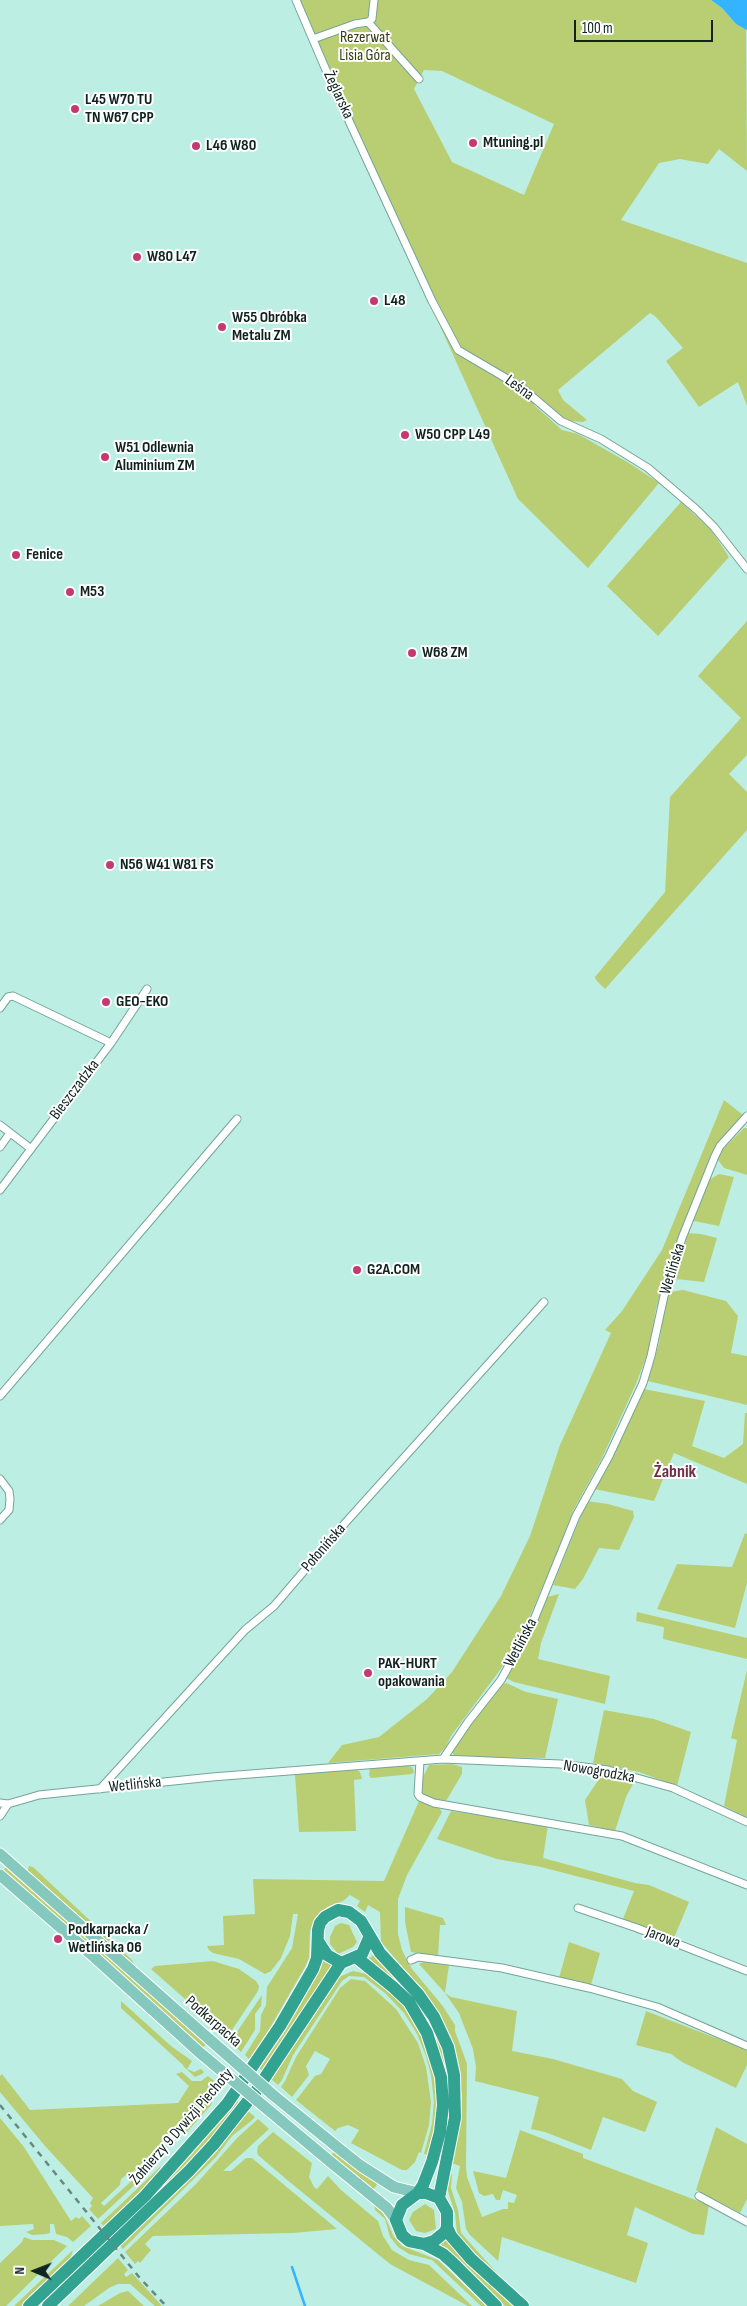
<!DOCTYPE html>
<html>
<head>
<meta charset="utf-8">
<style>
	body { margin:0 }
	#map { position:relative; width:747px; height:2306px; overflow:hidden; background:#bdeee3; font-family:"Sofia Sans Condensed",sans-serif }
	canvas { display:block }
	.north { position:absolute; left:10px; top:2246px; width:50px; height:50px; -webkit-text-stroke:4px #fff; paint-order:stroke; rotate:271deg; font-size:14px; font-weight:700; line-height:20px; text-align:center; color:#10231f }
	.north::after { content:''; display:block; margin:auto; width:18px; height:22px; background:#10231f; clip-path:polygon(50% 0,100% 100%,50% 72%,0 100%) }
	.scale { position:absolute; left:574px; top:20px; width:139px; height:22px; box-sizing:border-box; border:2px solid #10231f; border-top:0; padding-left:6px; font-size:15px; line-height:18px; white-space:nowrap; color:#10231f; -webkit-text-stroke:4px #fff; paint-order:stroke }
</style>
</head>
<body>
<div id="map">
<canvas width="747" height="2306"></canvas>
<div class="north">N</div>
<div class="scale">100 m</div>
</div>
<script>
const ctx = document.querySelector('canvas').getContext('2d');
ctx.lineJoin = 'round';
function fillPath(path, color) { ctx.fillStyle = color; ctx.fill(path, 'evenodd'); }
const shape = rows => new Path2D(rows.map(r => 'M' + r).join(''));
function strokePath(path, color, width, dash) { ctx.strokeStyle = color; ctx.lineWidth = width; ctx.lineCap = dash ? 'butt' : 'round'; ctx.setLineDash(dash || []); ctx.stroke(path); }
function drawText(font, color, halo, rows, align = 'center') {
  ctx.font = font + ' "Sofia Sans Condensed",sans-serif'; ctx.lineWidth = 4; ctx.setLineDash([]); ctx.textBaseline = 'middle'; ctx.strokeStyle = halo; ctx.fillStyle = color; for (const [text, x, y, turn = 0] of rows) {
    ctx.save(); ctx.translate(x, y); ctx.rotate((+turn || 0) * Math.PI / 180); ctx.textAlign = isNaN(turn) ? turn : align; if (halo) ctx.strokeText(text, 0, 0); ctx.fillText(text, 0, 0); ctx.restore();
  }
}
fillPath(shape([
	[293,0,711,0,722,8,736,24,746,28,747,171,719,149,708,164,680,159,659,163,621,220,747,263,747,406,738,382,699,407,666,361,683,348,656,317,650,313,558,390,563,400,587,420,583,422,570,421,554,412,539,398,534,405,562,430,578,434,629,463,659,483,588,568,518,499],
	[424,70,442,71,554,124,524,195,452,162,414,89],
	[681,502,712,531,729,557,658,636,607,586],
	[747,621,747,755,729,774,747,792,747,830,605,989,596,980,595,977,665,892,670,797,741,718,698,676],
	[724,1100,743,1115,724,1138,688,1217,669,1265,656,1309,649,1350,636,1384,601,1460,573,1511,555,1558,523,1632,500,1670,451,1736,446,1747,439,1754,328,1763,342,1745,379,1737,427,1699,452,1672,501,1596,530,1536,560,1445,611,1333,605,1330,622,1311,662,1250],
	[744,1128,747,1128,747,1175,724,1168,718,1160,721,1151],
	[719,1174,734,1177,719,1226,694,1221,693,1218,709,1180],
	[687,1233,701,1234,717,1238,704,1282,676,1279,674,1276],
	[683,1290,726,1301,738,1316,731,1353,747,1356,747,1405,648,1381,659,1343,666,1302,670,1292],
	[644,1389,705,1401,692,1446,724,1458,743,1444,745,1413,747,1413,747,1484,674,1453,654,1501,594,1489,625,1431],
	[587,1501,608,1504,633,1511,634,1517,619,1550,599,1548,583,1579,575,1589,553,1585],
	[745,1533,747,1534,747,1583,735,1628,657,1609,677,1564,732,1567],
	[559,1594,541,1643,538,1659,610,1676,605,1704,514,1682,506,1678,522,1653,547,1597],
	[637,1612,747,1638,747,1659,663,1639,664,1627,636,1621],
	[747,1670,747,1817,724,1806,737,1740,731,1738],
	[506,1683,526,1692,558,1699,545,1758,457,1757,452,1753,452,1750,501,1685],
	[604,1710,654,1719,691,1732,677,1786,639,1772,593,1763],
	[452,1764,462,1767,462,1774,446,1801,430,1799,420,1791,421,1781,429,1765],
	[403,1765,412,1767,414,1772,412,1774,371,1778,369,1775,370,1768],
	[355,1769,360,1772,362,1779,354,1780,356,1831,299,1832,295,1774],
	[603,1773,635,1780,626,1797,615,1831,589,1825,585,1800],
	[419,1801,440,1809,442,1812,407,1875,398,1899,398,1934,402,1950,412,1969,442,2005,455,2025,455,2031,467,2064,466,2166,467,2177,482,2217,503,2209,508,2209,508,2202,514,2203,517,2195,503,2190,500,2200,496,2200,493,2194,484,2196,479,2193,473,2171,506,2178,520,2130,583,2154,583,2158,709,2205,704,2235,693,2234,635,2207,627,2235,648,2243,636,2283,502,2237,498,2261,470,2235,466,2229,462,2202,456,2188,460,2166,451,2163,460,2125,462,2095,458,2067,423,1991,381,1942,380,1912,368,1905,365,1912,357,1906,360,1901,350,1895,343,1901,327,1907,313,1922,310,1931,309,1958,305,1967,251,2061,245,2055,260,2031,261,2015,266,2005,267,1987,292,1948,298,1914,293,1914,290,1936,281,1958,271,1971,265,1974,239,1959,213,1953,209,1950,207,1946,224,1945,223,1916,255,1914,253,1879,384,1881],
	[451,1811,548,1825,543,1858,635,1883,649,1885,689,1902,674,1938,623,1919,634,1891,541,1867,497,1859,437,1839],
	[29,1866,33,1867,132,1960,135,1966,27,1872],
	[6,1867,206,2044,203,2048,3,1871],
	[405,1907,443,1918,446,1925,440,1925,438,1956,411,1952,405,1922],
	[341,1923,349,1925,357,1942,353,1947,338,1954,330,1944,330,1937,335,1926],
	[569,1942,600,1953,591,1985,559,1978],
	[373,1955,405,1987,428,2017,441,2044,447,2065,451,2111,443,2160,439,2159,446,2132,437,2045,367,1961],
	[324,1959,332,1965,263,2072,259,2068,297,2009],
	[213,1961,239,1969,256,1981,259,1986,258,1991,226,2039,223,2036,224,2032,221,2024,215,2028,202,2014,151,1969,155,1966],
	[424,1962,449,1965,445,1993,451,1997,517,2011,512,2051,553,2059,622,2079,633,2091,657,2102,645,2132,603,2117,591,2150,545,2132,531,2129,539,2097,475,2081,476,2067,473,2049,459,2013,445,1993,419,1964],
	[353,1971,370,1975,399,2000,419,2028,434,2069,438,2116,428,2155,424,2154,432,2124,434,2102,431,2075,426,2056,417,2034,404,2013,385,1993,364,1977,349,1976,342,1981,293,2055,282,2080,278,2085,271,2079,339,1977],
	[351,1979,365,1981,396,2009,418,2043,426,2067,431,2102,429,2125,421,2153,419,2152,415,2162,407,2170,402,2170,351,2143,359,2130,348,2125,338,2128,335,2131,296,2100,315,2076,321,2074,330,2059,315,2051,306,2066,309,2075,292,2097,281,2087,285,2081,296,2057,340,1988],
	[262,1995,261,2006,255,2014,255,2030,241,2052,230,2042],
	[121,2001,171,2046,192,2061,187,2069,194,2072,201,2069,204,2072,202,2074,195,2077,184,2067,183,2065,121,2008],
	[646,2011,747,2050,747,2065,736,2088,682,2062,671,2054,636,2045],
	[182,2072,192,2081,201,2081,208,2076,218,2084,211,2105,186,2133,185,2127,181,2124,132,2173,129,2173,121,2179,120,2185,101,2203,104,2206,148,2166,152,2163,157,2164,98,2219,89,2209,92,2206,90,2203,93,2198,45,2146,0,2092,0,2076,2,2074,30,2110,178,2103,189,2086,176,2074],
	[236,2100,241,2105,180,2173,154,2198,153,2195,193,2153],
	[248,2111,255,2117,250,2122,232,2136,216,2157,123,2249,120,2246,187,2181],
	[0,2118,24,2147,71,2221,76,2217,79,2219,82,2216,91,2226,73,2242,67,2237,56,2234,54,2224,50,2224,50,2233,46,2234,32,2235,26,2232,34,2229,33,2224,0,2226],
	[258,2119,269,2129,223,2171,231,2171,246,2158,252,2158,337,2229,293,2233,153,2236,145,2244,151,2250,140,2263,138,2261,135,2264,125,2252,196,2184,238,2137],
	[716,2127,747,2144,747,2199,740,2213,696,2190],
	[273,2132,312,2163,309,2177,314,2187,317,2189,328,2176,341,2190,378,2221,383,2236,392,2250,409,2260,429,2265,472,2306,468,2306,390,2264,286,2179,258,2155,257,2151,258,2146],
	[334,2152,378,2183,374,2189,330,2156],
	[161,2166,157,2175,104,2227,101,2223],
	[449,2173,452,2174,451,2188,458,2210,461,2233,507,2284,470,2250,457,2233,455,2213,447,2188],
	[374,2204,384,2214,393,2235,402,2246,438,2260,486,2306,481,2306,432,2260,409,2254,398,2247,390,2237,385,2219,375,2210],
	[425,2204,434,2210,436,2229,425,2233,416,2231,409,2220,413,2212],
	[24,2237,32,2240,54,2240,67,2246,6,2306,0,2306,0,2263,22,2242],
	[445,2239,455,2250,515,2306,505,2306,439,2243],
	[73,2250,70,2259,21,2306,14,2306],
	[118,2258,128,2270,124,2274,126,2277,132,2273,162,2306,155,2306,130,2284,118,2284,109,2288,84,2306,68,2306],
	[128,2291,144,2306,98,2306,120,2293]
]), '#b9ce73');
fillPath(shape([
	[711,0,747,0,747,30,736,24,722,8]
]), '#34b4fe');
strokePath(shape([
	[292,2267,305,2306]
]), '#34b4fe', 2.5);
const street = shape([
	[296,0,332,84,432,301,458,350,521,387,561,421,601,439,648,468,697,510,714,527,747,569],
	[368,22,419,79],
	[313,39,355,24,368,22,372,19,374,0],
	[0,1008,8,997,13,996,111,1043],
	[0,1125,30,1148],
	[0,1147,10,1133],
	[0,1190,111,1043,147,989],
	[0,1396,237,1119],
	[0,1479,9,1491,10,1499,9,1510,0,1520],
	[443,1759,560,1764,608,1770,673,1788,747,1822],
	[420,1761,418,1794,420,1797,434,1803,622,1836,747,1885],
	[100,1789,245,1630,274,1606,346,1522,544,1302],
	[0,1803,8,1804,39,1795,212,1777,443,1759,468,1722,501,1680,533,1622,576,1516,609,1456,643,1383,651,1356,664,1296,682,1238,715,1156,720,1146,747,1116],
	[0,1816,8,1804],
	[578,1908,637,1928,747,1971],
	[411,1960,418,1957,502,1968,589,1988,657,2007,747,2046],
	[699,2196,747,2222]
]);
const primary = shape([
	[0,1854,209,2039],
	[0,1875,91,1954,199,2052],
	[342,2151,361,2166,394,2187,418,2193],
	[333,2164,387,2208,396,2220]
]);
const highway = shape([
	[318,1941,327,1955,341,1963,362,1954,369,1938],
	[356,1957,393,1987,409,2002,427,2033,441,2077,443,2105,440,2132,432,2162,423,2185,418,2193],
	[418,2193,426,2193,439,2198,447,2212,447,2227,445,2232,434,2241,424,2244,409,2241,402,2235,396,2220,402,2205,418,2193],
	[447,2227,451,2236,471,2259,523,2306],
	[424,2244,443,2254,453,2263,496,2306],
	[29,2306,145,2196,227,2104,280,2026,313,1969,317,1958,318,1930,320,1923,325,1917,338,1910,349,1912,361,1921,380,1953,418,1994,434,2017,448,2047,454,2075,455,2118,439,2198],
	[48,2306,189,2171,214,2144,256,2091,341,1963]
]);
strokePath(street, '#75a49a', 9);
strokePath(primary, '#fff', 13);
strokePath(highway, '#fff', 14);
strokePath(street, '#fff', 7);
strokePath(primary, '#85c8bd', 11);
strokePath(highway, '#33a391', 12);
strokePath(shape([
	[0,2105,139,2277,166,2306]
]), '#668880', 2.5, [6, 6]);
const primaryBridge = shape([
	[209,2039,273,2095,342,2151],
	[199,2052,333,2164]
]);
strokePath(primaryBridge, '#fff', 13, []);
strokePath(primaryBridge, '#85c8bd', 11);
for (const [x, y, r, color] of [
	[75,109,5,"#c43971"],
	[473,143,5,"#c43971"],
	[196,146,5,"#c43971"],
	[137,257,5,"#c43971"],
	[374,301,5,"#c43971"],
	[222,327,5,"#c43971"],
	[405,435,5,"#c43971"],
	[105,457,5,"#c43971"],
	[16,555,5,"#c43971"],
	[70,592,5,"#c43971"],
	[412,653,5,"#c43971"],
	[110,865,5,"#c43971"],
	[106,1002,5,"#c43971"],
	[357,1270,5,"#c43971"],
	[368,1673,5,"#c43971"],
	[58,1939,5,"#c43971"]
]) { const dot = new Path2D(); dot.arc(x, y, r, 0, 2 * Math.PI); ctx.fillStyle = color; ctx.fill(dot); strokePath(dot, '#fff', 2); }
drawText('16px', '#323c08', '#fff', [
	["Rezerwat",365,38],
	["Lisia Góra",365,56]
]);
drawText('16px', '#10231f', '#fff', [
	["Żeglarska",338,95,65],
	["Leśna",519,388,36],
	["Bieszczadzka",75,1090,-53],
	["Wetlińska",673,1269,-73],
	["Połonińska",324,1548,-49],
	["Wetlińska",521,1643,-62],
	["Nowogrodzka",599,1772,10],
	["Wetlińska",135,1785,-6],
	["Jarowa",663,1938,21],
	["Podkarpacka",213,2022,41],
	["Żołnierzy 9 Dywizji Piechoty",182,2127,-49]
]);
drawText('bold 16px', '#10231f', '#fff', [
	["L45 W70 TU",85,100],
	["TN W67 CPP",85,118],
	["Mtuning.pl",483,143],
	["L46 W80",206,146],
	["W80 L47",147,257],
	["L48",384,301],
	["W55 Obróbka",232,318],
	["Metalu ZM",232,336],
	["W50 CPP L49",415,435],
	["W51 Odlewnia",115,448],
	["Aluminium ZM",115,466],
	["Fenice",26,555],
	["M53",80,592],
	["W68 ZM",422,653],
	["N56 W41 W81 FS",120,865],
	["GEO-EKO",116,1002],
	["G2A.COM",367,1270],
	["PAK-HURT",378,1664],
	["opakowania",378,1682],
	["Podkarpacka /",68,1930],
	["Wetlińska 06",68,1948]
], 'left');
drawText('bold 18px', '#722e46', '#fff', [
	["Żabnik",675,1472]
]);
</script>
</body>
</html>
